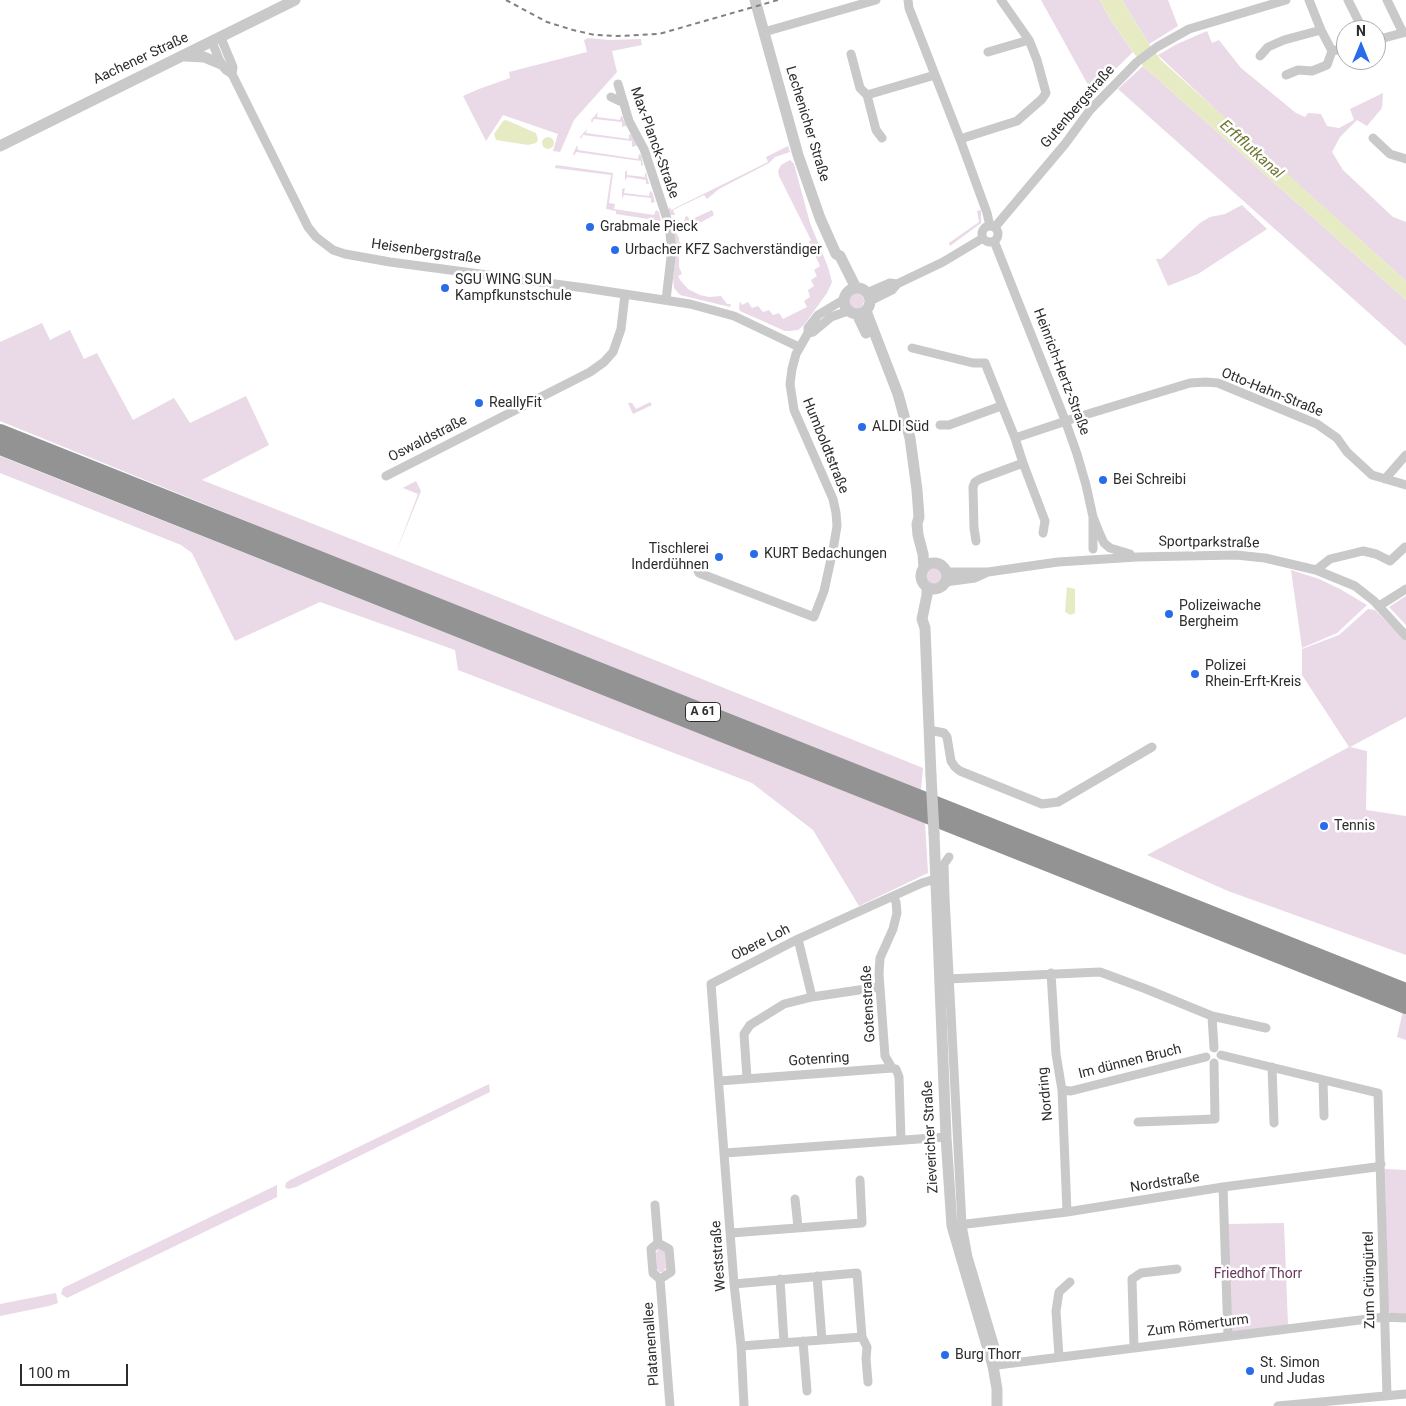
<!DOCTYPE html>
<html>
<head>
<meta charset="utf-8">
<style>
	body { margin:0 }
	#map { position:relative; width:1406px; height:1406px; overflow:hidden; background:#fff; font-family:Roboto,sans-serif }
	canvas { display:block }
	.north { position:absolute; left:1336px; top:20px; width:50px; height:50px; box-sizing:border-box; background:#fff; border:1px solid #ababab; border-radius:50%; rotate:0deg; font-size:14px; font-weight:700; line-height:20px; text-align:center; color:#2c2c2c }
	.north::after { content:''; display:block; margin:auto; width:18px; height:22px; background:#286ce9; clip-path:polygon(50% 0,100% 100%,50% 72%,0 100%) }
	.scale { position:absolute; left:20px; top:1364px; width:108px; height:22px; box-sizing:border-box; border:2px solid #2c2c2c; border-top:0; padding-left:6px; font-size:15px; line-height:18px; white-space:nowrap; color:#2c2c2c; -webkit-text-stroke:4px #fff; paint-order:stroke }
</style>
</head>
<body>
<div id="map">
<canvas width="1406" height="1406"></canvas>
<div class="north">N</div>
<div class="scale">100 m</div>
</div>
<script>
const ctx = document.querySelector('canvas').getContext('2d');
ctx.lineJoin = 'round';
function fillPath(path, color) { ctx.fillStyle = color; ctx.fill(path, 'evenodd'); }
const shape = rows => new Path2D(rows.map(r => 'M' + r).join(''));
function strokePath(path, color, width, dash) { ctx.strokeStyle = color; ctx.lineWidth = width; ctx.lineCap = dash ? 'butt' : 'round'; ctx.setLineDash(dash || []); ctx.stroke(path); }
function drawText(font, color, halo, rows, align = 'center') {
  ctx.font = font + ' Roboto,sans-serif'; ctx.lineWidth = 5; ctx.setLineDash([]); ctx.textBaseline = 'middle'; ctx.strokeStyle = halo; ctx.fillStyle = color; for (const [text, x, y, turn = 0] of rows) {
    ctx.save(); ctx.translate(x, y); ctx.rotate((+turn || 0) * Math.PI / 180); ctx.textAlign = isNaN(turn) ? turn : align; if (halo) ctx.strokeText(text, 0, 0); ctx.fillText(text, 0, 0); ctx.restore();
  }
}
fillPath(shape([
	[1041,0,1100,0,1110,19,1133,52,1092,92],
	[1122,0,1168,0,1178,26,1149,44],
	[1207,31,1212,43,1219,40,1241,68,1296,113,1305,117,1308,113,1321,114,1327,126,1339,128,1354,120,1350,109,1383,93,1382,108,1367,126,1357,120,1340,137,1332,152,1343,170,1393,217,1406,222,1406,281,1230,123,1158,55,1177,44],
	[588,38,609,40,641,39,642,45,612,51,617,72,574,120,560,152,553,151,558,134,503,115,486,141,463,96,479,89,510,78,509,72,587,52,584,40],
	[1143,66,1406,300,1406,346,1118,89],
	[598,112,597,117,620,120,621,116,622,116,626,126,622,127,622,122,594,119,592,123,591,120],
	[587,129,586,133,629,139,629,134,632,135,638,145,632,147,632,141,583,135,581,139,580,137],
	[577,145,578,150,638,159,639,154,641,155,643,165,641,166,641,161,576,152,574,156,573,154],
	[788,146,790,152,775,157,769,163,719,189,707,199,704,195,673,210,675,215,670,215,668,210,670,207,671,210,768,162,766,157],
	[790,160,794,164,810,223,828,267,832,282,827,293,804,325,798,330,789,331,785,331,740,311,739,308,740,301,742,305,748,302,752,308,758,306,763,312,769,310,773,315,779,313,783,319,807,307,804,301,810,297,808,290,814,286,811,280,817,276,814,270,820,266,809,242,811,240,779,176,778,171,781,165],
	[556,165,613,173,609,203,615,204,614,209,654,215,656,210,659,212,661,221,616,214,616,211,606,209,611,175,555,168],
	[627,170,627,175,645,177,645,173,646,173,649,184,646,184,646,180,627,177,625,181,625,172],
	[625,188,624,193,649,196,650,191,652,192,655,202,651,203,651,198,624,195,622,199,622,189],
	[1242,205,1267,229,1198,274,1168,286,1156,259,1161,259,1200,223,1210,217,1225,214],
	[712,210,714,215,687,230,684,223,685,217,687,216,690,220],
	[981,210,981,223,950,246,949,243,979,222,977,211],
	[674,222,676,222,679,227,675,230,679,238,679,242,682,244,679,255,679,267,682,274,678,276,680,280,688,289,700,295,709,297,721,296,727,304,731,304,730,307,680,295,674,288,673,279,676,251,673,224],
	'848 301a8 8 0 1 1 16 0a8 8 0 1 1-16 0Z',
	[42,323,50,340,70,330,84,359,97,353,133,420,174,398,190,423,246,396,269,445,202,480,503,599,923,768,921,790,379,575,0,421,0,342],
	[650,402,652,405,633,414,628,403,632,403,636,409],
	[0,456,925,823,928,873,859,906,813,830,752,783,458,670,455,650,320,602,235,641,192,553,181,545,0,473],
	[416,481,421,491,395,555,418,494,403,488,391,494,379,490,391,494],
	'926 576a8 8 0 1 1 16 0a8 8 0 1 1-16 0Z',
	[1291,570,1319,579,1340,589,1367,605,1337,633,1302,648],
	[1406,596,1406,625,1389,607],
	[1368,609,1375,610,1406,641,1406,717,1350,747,1367,751,1366,810,1406,816,1406,955,1228,891,1147,855,1349,747,1302,675,1302,649,1339,635],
	[1403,1011,1406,1012,1406,1040,1397,1037],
	[489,1084,490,1092,296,1187,288,1189,285,1187,286,1183,290,1180],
	[1385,1169,1406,1170,1406,1315,1391,1314,1387,1309],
	[277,1185,277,1197,67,1298,61,1294,63,1288],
	[1284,1223,1288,1325,1231,1332,1228,1224],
	[659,1248,664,1250,665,1252,666,1268,663,1272,659,1272,657,1268,656,1253],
	[56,1293,58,1303,49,1306,0,1316,0,1304]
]), '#ead9e7');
fillPath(shape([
	[1100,0,1122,0,1149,44,1161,60,1406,281,1406,300,1143,66,1110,19],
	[506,120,536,133,538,140,536,143,528,145,496,140,494,134,503,121],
	'542 143a6 6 0 1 1 12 0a6 6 0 1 1-12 0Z',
	[1067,587,1075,589,1075,613,1070,615,1065,612]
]), '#e7ebc4');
strokePath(shape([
	[908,0,909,8,960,139,987,213,990,226],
	[1309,0,1321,30,1332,51,1346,48],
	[1348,0,1363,30],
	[1387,0,1403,33],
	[764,32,876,0],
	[221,38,233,67,232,74,308,227,316,237,333,250,345,254,390,262,585,288,690,304,734,316,799,347],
	[1376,40,1406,32],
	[212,42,221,64,226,70,232,74],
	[988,52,1029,40],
	[851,54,860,88,867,95],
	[1260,56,1268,47,1284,40,1321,30],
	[1286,75,1298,70,1312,71,1327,65,1332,51],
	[618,84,629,121,644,149,669,225,671,243,671,257,666,300],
	[611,97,624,103],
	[882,138,876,130,867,95,935,75],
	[1373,138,1390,154,1406,159],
	[960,139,1017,121,1042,99,1046,93,1037,60,1029,40,1001,0],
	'982 234a8 8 0 1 1 16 0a8 8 0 1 1-16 0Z',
	[995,227,1065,144,1090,110,1137,62,1157,47,1189,29,1286,0],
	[994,241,1065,420,1077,454,1086,485,1093,517,1099,532,1104,543,1110,548,1130,554],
	[867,293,890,283,897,284],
	[870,301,892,290,897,284,943,262,983,238],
	[808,333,813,332,831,317,848,311],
	[912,348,973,363,985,363,1015,438,1023,463,980,479,975,482,973,487,974,528,976,541],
	[1078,417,1190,383,1206,382,1218,383,1317,424,1337,438,1347,452,1372,475,1406,485],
	[940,425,949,425,1001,406],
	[1015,438,1075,418],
	[1023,463,1045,521,1043,533],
	[386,476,590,372,604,362,613,352,621,329,625,294],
	[1385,479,1406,455],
	[1093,519,1093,549],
	[695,565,699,573,814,617,824,591,833,550,837,526,836,513,833,499,794,410,790,384,792,369,796,354,808,333,808,328,818,315,843,300],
	[1316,570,1330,559,1363,551,1376,554,1390,561,1405,547],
	[946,572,988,572,1058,562,1137,557,1236,555,1265,558,1316,570,1355,586,1374,601,1406,636],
	[945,582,975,578,988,572],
	[1379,606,1406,589],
	[929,730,944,733,947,737,951,761,955,767,960,771,1042,804,1058,802,1152,747],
	[949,857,944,864,945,897,962,1225,968,1257,1000,1364],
	[893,897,896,902,897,913,893,929,880,958,879,974,885,1056,892,1068,896,1069,899,1077,901,1140],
	[798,939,812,997],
	[1051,973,1056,1054,1062,1090,1067,1212],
	[948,979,1100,972,1146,989,1212,1016,1214,1048],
	[1212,1016,1266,1028],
	[1221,1055,1378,1093,1387,1396],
	[1272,1067,1274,1123],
	[747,1078,744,1034,750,1025,784,1004,812,997,879,987],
	[1323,1080,1324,1116],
	[719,1081,892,1068],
	[1062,1090,1071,1091,1206,1057],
	[1138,1122,1215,1119,1214,1063],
	[725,1153,946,1137],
	[1223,1187,1228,1336],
	[795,1199,798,1227],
	[655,1205,658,1243,651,1249,653,1273,660,1279,670,1406],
	[958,1225,1067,1212,1223,1187,1376,1167,1381,1164],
	[731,1233,862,1223,860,1180],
	[658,1243,669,1249,671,1272,660,1279],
	[817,1276,822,1340],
	[780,1279,784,1343],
	[734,1284,857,1273,862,1337,741,1346],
	[862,1337,867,1347,866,1359,868,1382],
	[803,1341,807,1391],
	[1134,1347,1132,1279,1141,1273,1177,1269],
	[1059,1357,1056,1311,1059,1292,1070,1282],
	[997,1365,1384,1317,1406,1318],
	[744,1406,741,1346,734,1284,711,984,798,939,922,883,935,879],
	[1278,1406,1406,1394]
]), '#c9c9c9', 9);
strokePath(shape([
	[755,0,798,155,820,218,836,254,840,256,856,288],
	[185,56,204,57,221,64],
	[0,146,295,0],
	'844 301a13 13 0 1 1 26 0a13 13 0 1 1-26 0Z',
	[866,311,898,394,910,438,917,490,919,517,917,524,918,535,923,554,924,568],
	[857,314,866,333],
	'921 576a13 13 0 1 1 26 0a13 13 0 1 1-26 0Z',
	[927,587,927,595,922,619,925,628,931,776],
	[934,833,946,1137,952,1226,993,1366,997,1389,997,1406]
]), '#c9c9c9', 11);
strokePath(shape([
	[0,432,1406,991],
	[0,447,1406,1006]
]), '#939393', 16);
strokePath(shape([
	[506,0,547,22,573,30,595,35,618,36,659,34,778,0]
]), '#818181', 2, [5, 4]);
strokePath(shape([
	[931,776,934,833]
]), '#c9c9c9', 11);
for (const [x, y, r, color] of [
	[590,227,5,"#286ce9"],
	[615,250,5,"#286ce9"],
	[445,288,5,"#286ce9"],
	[479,403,5,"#286ce9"],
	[862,427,5,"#286ce9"],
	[1103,480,5,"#286ce9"],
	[754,554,5,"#286ce9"],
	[719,557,5,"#286ce9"],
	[1169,614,5,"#286ce9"],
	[1195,674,5,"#286ce9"],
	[1324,826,5,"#286ce9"],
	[945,1355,5,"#286ce9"],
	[1250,1371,5,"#286ce9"]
]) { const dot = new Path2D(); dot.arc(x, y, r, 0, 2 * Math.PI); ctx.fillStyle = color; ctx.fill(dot); strokePath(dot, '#fff', 2); }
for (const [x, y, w] of [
	[703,712,35]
]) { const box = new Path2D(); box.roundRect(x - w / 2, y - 9.5, w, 19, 4); ctx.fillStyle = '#fff'; ctx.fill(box); strokePath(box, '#2c2c2c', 1); }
drawText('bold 12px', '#2c2c2c', null, [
	["A 61",703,712]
]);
drawText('14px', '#2c2c2c', '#fff', [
	["Aachener Straße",141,59,-25],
	["Gutenbergstraße",1078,107,-49],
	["Lechenicher Straße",807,124,73],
	["Max-Planck-Straße",654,143,70],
	["Heisenbergstraße",426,252,8],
	["Heinrich-Hertz-Straße",1061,372,69],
	["Otto-Hahn-Straße",1272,393,22],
	["Oswaldstraße",428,439,-27],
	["Humboldtstraße",825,446,68],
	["Sportparkstraße",1209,543,1],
	["Obere Loh",761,943,-27],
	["Gotenstraße",869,1004,-93],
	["Gotenring",819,1060,-4],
	["Im dünnen Bruch",1130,1062,-14],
	["Nordring",1046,1094,-96],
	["Zievericher Straße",931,1137,-93],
	["Nordstraße",1165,1183,-9],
	["Weststraße",719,1256,-94],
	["Zum Grüngürtel",1370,1280,-91],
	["Zum Römerturm",1198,1326,-7],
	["Platanenallee",652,1344,-94]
]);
drawText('14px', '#2c2c2c', '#fff', [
	["Grabmale Pieck",600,227],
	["Urbacher KFZ Sachverständiger",625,250],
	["SGU WING SUN",455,280],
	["Kampfkunstschule",455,296],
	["ReallyFit",489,403],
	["ALDI Süd",872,427],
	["Bei Schreibi",1113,480],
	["Tischlerei",709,549,"right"],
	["Inderdühnen",709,565,"right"],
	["KURT Bedachungen",764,554],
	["Polizeiwache",1179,606],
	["Bergheim",1179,622],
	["Polizei",1205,666],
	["Rhein-Erft-Kreis",1205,682],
	["Tennis",1334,826],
	["Burg Thorr",955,1355],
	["St. Simon",1260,1363],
	["und Judas",1260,1379]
], 'left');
drawText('14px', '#68395c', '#fff', [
	["Friedhof Thorr",1258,1274]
]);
drawText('italic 15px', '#6f7631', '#fff', [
	["Erftflutkanal",1251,150,42]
]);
</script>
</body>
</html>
